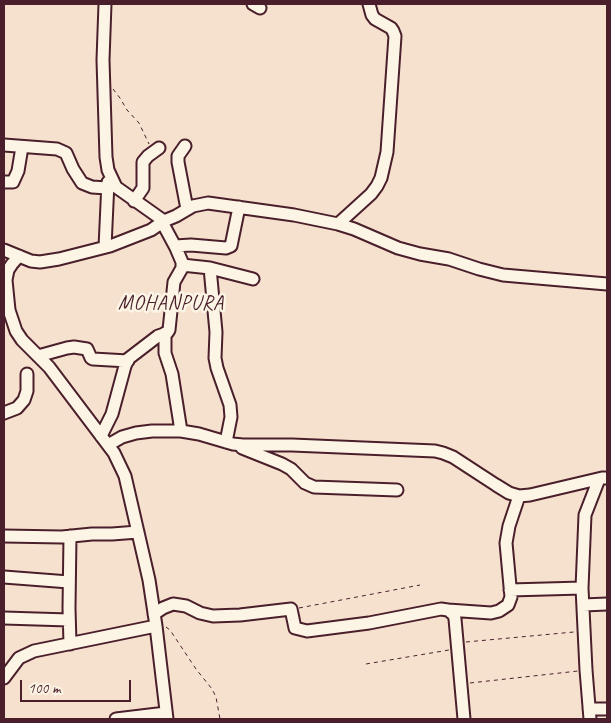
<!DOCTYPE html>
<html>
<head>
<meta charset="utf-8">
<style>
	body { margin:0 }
	#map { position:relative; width:611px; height:723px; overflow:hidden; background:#f6e1cf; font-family:Caveat,sans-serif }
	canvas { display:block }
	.frame { position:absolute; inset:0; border:5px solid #4a1f2b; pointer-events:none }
	.scale { position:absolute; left:20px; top:680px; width:111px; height:22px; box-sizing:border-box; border:2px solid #4a1f2b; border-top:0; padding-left:6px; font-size:15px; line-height:18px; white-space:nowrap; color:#4a1f2b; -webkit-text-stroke:4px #fcf5e5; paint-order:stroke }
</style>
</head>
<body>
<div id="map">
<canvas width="611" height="723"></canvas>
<div class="frame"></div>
<div class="scale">100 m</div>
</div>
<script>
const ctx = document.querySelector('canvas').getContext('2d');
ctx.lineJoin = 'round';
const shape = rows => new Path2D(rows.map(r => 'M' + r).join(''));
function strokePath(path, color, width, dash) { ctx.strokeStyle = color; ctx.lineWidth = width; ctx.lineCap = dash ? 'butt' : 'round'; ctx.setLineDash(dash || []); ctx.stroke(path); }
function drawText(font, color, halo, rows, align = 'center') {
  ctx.font = font + ' Caveat,sans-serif'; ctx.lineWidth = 5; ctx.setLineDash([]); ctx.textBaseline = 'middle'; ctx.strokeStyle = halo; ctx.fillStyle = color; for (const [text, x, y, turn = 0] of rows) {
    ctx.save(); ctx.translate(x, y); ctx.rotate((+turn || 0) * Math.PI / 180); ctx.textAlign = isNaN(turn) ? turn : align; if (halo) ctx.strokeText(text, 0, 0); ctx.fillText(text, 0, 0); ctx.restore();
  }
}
const minor = shape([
	[105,4,103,60,106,157,108,170,116,187,164,221],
	[253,4,260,8],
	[4,145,57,149,66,153,73,169,82,183,92,187,107,188],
	[185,146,178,156,178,162,187,209],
	[4,182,13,182,18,171,22,147],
	[134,201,143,188,143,162,148,156,159,148],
	[338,224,371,194,377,186,381,178,387,152,395,36,393,31,391,28,375,19,372,15,369,4],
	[175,246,191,245,226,248,231,246,239,207],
	[105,247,108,182],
	[4,250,31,261,40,262,59,259,110,246,151,230,164,221,176,216,193,206,208,203,294,215,338,224,354,229,398,248,420,254,449,259,479,269,503,275,607,284],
	[19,256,12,264,8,270,6,280,9,310,16,331,22,340,49,367,114,453,125,476,149,580,156,626,167,719],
	[182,265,210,268,253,279],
	[210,268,216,332,215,358,217,368,230,405,231,417,226,442],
	[165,333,165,353,172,374,181,431],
	[38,356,67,348,74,347,87,349,91,358,93,359,128,361],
	[4,413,17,408,24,400,27,391,27,374],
	[101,436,112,414,125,366,128,359,158,336,167,333,169,330,174,282,182,268,182,262,176,248,162,222],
	[108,445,122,437,136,433,152,431,181,431,199,434,233,444,243,445,292,445,435,451,443,453,453,457,496,485,509,493,519,496,530,495,602,478,607,478],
	[242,448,282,464,291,469,305,483,314,487,397,490],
	[4,536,62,537,92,534,112,534,138,532],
	[4,577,69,582],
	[510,590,582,588],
	[583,605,607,604],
	[448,610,491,613,499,611,508,605,511,597,506,543,509,526,519,496],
	[154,614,163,608,173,604,186,606,200,613,213,616,240,615,291,609,295,628,307,631,369,623,441,609,448,610,454,615,455,619,464,719],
	[4,618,69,620],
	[70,644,69,608,70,536],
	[4,678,19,658,34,651,156,626],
	[589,709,607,709],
	[116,719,166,713],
	[590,719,586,670,582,588,585,515,599,479]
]);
strokePath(minor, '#4a1f2b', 15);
strokePath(shape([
	[113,89,120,98,127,110,139,123,149,144],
	[299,608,420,585],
	[166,627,170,630,196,669,212,689,216,697,220,719],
	[466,642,574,632],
	[366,664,449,650],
	[470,683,578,671]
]), '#4a1f2b', 1, [4, 4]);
strokePath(minor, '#fcf5e5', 11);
ctx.letterSpacing = '1px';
drawText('20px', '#4a1f2b', '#fcf5e5', [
	["MOHANPURA",171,304]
]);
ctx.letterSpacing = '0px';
</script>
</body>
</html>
